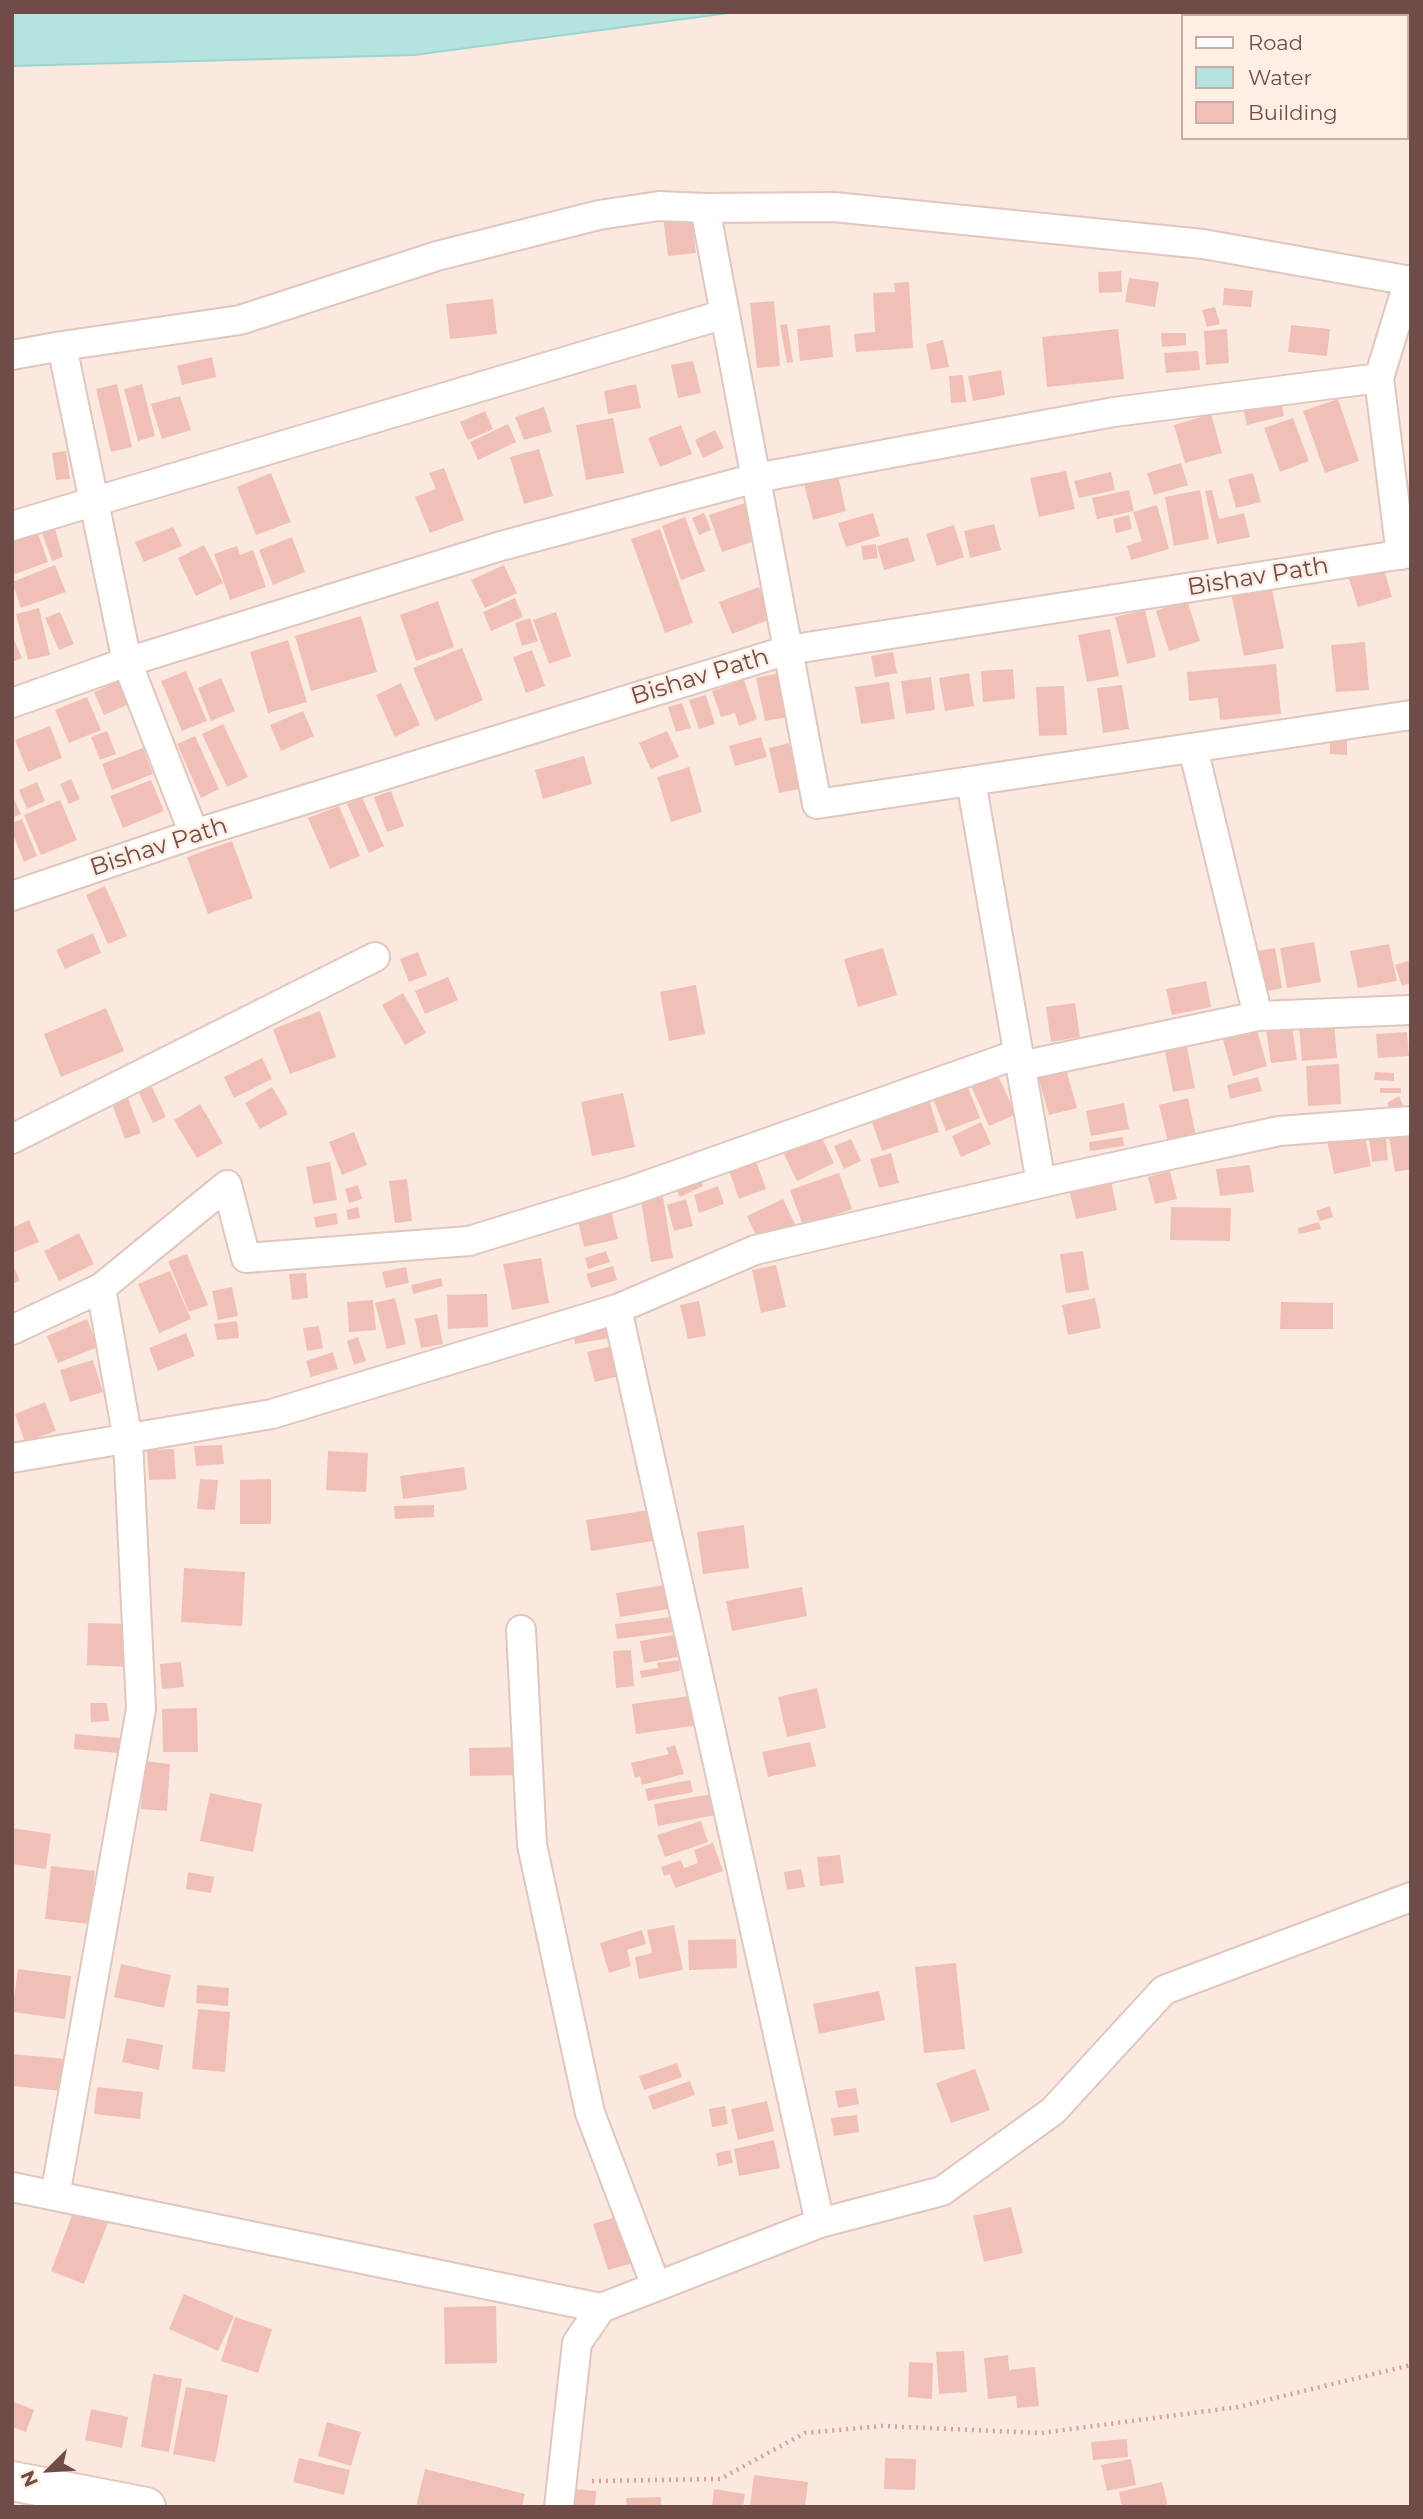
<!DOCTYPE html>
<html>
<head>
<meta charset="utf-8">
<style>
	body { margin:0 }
	#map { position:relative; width:1423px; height:2519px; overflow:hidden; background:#fbe9df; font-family:Montserrat,sans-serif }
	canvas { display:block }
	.frame { position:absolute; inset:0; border:14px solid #704c48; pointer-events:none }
	.legend { position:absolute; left:1181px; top:14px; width:228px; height:126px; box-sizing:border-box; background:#ffeee4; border:2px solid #c6ada6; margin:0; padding:9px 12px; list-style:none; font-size:21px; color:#704c48 }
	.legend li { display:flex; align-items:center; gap:14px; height:35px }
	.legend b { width:35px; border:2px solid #c6ada6 }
	.north { position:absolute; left:14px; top:2435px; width:70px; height:70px; -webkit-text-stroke:5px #ffeee4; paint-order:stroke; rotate:246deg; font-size:19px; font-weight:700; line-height:28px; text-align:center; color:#704c48 }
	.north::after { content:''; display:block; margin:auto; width:24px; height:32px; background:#704c48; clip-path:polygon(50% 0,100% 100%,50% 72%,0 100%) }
</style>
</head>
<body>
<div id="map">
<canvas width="1423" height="2519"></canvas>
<div class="frame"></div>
<ul class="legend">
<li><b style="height:9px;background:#fff"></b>Road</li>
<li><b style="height:19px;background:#b5e3df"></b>Water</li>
<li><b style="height:19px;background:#f0c0b7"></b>Building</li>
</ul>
<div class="north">N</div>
</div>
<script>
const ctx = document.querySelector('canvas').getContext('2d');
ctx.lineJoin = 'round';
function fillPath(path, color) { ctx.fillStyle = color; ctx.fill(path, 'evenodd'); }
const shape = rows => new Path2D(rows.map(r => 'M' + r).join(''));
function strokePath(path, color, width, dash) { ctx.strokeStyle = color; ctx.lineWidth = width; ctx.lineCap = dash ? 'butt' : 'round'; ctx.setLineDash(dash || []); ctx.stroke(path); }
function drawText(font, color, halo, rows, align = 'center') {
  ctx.font = font + ' Montserrat,sans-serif'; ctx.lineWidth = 5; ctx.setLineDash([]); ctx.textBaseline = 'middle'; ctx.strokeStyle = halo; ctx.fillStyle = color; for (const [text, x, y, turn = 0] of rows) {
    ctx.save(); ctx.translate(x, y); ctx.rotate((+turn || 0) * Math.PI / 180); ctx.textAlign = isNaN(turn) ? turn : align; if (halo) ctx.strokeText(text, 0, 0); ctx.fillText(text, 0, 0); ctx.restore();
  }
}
const water = shape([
	[12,12,736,12,414,55,12,66,12,12]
]);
fillPath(water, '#b5e3df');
strokePath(water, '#9bd5d0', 2);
fillPath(shape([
	[691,213,696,253,668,256,663,216],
	[1121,271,1122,292,1099,293,1098,272],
	[1129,278,1159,282,1155,307,1125,302],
	[909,282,913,348,856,352,854,334,875,332,873,293,895,292,894,283],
	[1224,288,1253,291,1251,307,1223,305],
	[493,299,497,334,450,339,446,304],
	[774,301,780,366,757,368,750,303],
	[1215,307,1220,324,1207,327,1202,310],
	[787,324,793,362,787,363,780,325],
	[830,325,833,357,800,361,797,329],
	[1291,325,1330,329,1327,356,1288,352],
	[1118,329,1124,379,1047,387,1042,337],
	[1227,329,1229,363,1206,365,1204,331],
	[1161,333,1186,333,1186,345,1162,347],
	[943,340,949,367,931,370,926,344],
	[1198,351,1200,370,1166,373,1164,353],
	[212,357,216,377,182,385,177,366],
	[693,361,701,393,678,398,671,365],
	[1001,370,1005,395,973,401,968,376],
	[963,375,966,402,951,403,949,376],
	[117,384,132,447,111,452,96,389],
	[142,384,155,436,138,441,124,389],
	[636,384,641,408,608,414,604,391],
	[180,396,191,430,162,439,151,404],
	[1338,399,1359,461,1325,473,1303,411],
	[1281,400,1284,416,1247,425,1243,409],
	[544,407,552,432,524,440,515,417],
	[485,411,493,429,468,440,460,422],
	[1211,414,1222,453,1185,463,1174,425],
	[613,418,624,473,586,480,576,425],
	[1293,418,1309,461,1280,472,1264,428],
	[508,424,516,442,478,460,470,442],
	[681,425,692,454,660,467,648,438],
	[715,430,724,448,703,458,695,440],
	[539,449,553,496,524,504,510,457],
	[66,451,70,479,56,480,52,453],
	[1181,463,1188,485,1154,495,1147,473],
	[836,467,846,511,813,520,802,475],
	[444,468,464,520,430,533,415,497,436,489,429,473],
	[1066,471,1075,509,1039,517,1030,478],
	[1111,472,1115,490,1079,498,1074,481],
	[271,473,291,522,256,535,237,487],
	[1253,473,1261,502,1236,508,1228,479],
	[1129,490,1134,511,1097,519,1092,498],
	[1200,490,1209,539,1174,546,1165,497],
	[1212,490,1219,519,1244,513,1250,537,1217,544,1205,491],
	[751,501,764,538,722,552,709,515],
	[1157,505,1169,549,1131,560,1127,546,1142,541,1133,512],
	[704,513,711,530,699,535,692,518],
	[873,513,880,536,846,547,838,523],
	[1129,515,1132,529,1116,533,1113,519],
	[685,517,705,571,681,580,662,526],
	[994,524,1001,550,970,558,964,531],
	[35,525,48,562,15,574,12,567,12,533],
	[954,525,964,557,937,566,926,534],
	[173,527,182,546,144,562,135,542],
	[55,529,63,557,52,561,42,533],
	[660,529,693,623,665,633,631,539],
	[292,537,305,572,273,585,259,550],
	[908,537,915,561,884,570,877,546],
	[876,544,878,558,863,560,861,546],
	[204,545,223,583,196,596,178,558],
	[237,546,240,555,253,550,266,587,230,600,214,554],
	[55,565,66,592,21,608,12,582],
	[504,565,517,593,485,608,471,580],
	[1383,566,1392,597,1358,607,1348,576],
	[1271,585,1284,648,1244,656,1231,593],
	[759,587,771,619,732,634,719,602],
	[515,598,523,617,491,631,483,612],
	[1187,600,1200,641,1169,651,1156,611],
	[438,601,454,647,416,661,400,615],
	[39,608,50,655,28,660,16,614],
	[1145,610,1156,657,1127,664,1115,617],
	[60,612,74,644,59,650,45,618],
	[556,612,571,656,549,664,533,620],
	[361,616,377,672,311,691,295,636],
	[530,618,538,641,522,646,515,623],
	[1110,629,1119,676,1087,682,1078,635],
	[12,635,22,658,12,662],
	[288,640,307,702,268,713,250,652],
	[1365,642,1369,690,1336,692,1331,645],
	[462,648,483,700,435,721,413,668],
	[532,650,545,686,526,693,513,657],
	[893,652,897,673,875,677,871,656],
	[1276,664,1281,714,1220,720,1218,698,1189,701,1187,672],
	[1013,669,1015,699,983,702,981,671],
	[186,671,207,721,182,731,161,681],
	[779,673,788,717,765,721,756,678],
	[969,673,974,706,945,711,939,678],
	[931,677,935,710,906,714,901,681],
	[221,678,235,711,211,721,198,688],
	[744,680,757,719,739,726,735,713,721,717,712,691],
	[119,681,129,704,104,715,94,692],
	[889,682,895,719,861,724,855,687],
	[401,683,420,725,395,737,376,695],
	[1122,685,1129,729,1103,733,1097,688],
	[1064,686,1067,735,1039,736,1036,687],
	[706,695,715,724,699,729,689,700],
	[87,697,101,730,69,743,55,710],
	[682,703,691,728,676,732,668,707],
	[303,711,314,736,281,751,270,725],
	[223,724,248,777,227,787,202,734],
	[50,726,62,758,28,772,15,740],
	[1330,729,1347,729,1347,755,1330,754],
	[107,731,116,754,100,760,91,737],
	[667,731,679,757,651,769,639,743],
	[195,736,219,789,201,798,177,744],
	[761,737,767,757,735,766,729,746],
	[789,743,799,789,779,793,769,748],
	[143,748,153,774,112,790,102,764],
	[584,756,592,784,543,799,535,770],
	[689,767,702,812,671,822,657,777],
	[71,779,80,799,69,804,60,784],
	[151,780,164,811,123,828,110,796],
	[37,782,45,801,27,809,19,790],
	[391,791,404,826,387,832,374,797],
	[12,794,21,814,12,818],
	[362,797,384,846,369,853,347,804],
	[60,800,77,840,41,855,24,815],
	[339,806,360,856,330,869,308,818],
	[22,819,37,856,24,862,12,832,12,823],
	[232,841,253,898,208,914,187,857],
	[105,886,127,936,108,944,86,895],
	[93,933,101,953,65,969,56,950],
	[1314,942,1321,982,1287,988,1280,948],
	[1389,944,1397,981,1358,988,1350,951],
	[883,948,897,995,858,1007,844,959],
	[1275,948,1282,988,1258,993,1251,952],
	[418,952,427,975,409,982,400,959],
	[1411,960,1411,983,1402,986,1395,965],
	[448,977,458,1000,425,1014,415,991],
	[1206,981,1211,1007,1172,1015,1166,989],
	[696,985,705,1034,669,1041,660,992],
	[403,993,426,1033,405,1045,382,1005],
	[1075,1003,1080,1037,1051,1042,1046,1007],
	[106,1008,124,1051,61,1077,44,1034],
	[320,1011,336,1057,290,1074,273,1029],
	[1291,1020,1297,1060,1271,1063,1265,1023],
	[1334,1023,1337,1058,1302,1061,1299,1026],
	[1256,1026,1267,1066,1233,1076,1222,1036],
	[1407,1032,1409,1056,1378,1058,1376,1034],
	[1187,1047,1195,1088,1173,1092,1165,1051],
	[262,1058,272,1079,234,1098,224,1077],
	[1339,1064,1341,1104,1308,1106,1306,1066],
	[1066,1069,1077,1108,1049,1115,1038,1077],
	[1375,1072,1394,1073,1394,1081,1374,1080],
	[997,1074,1016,1114,989,1126,971,1086],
	[1258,1077,1262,1091,1230,1099,1227,1085],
	[966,1082,980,1118,946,1131,932,1096],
	[151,1085,166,1117,153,1123,138,1091],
	[272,1087,288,1114,260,1129,245,1103],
	[1380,1088,1401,1088,1401,1093,1380,1093],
	[126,1093,141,1133,125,1139,110,1099],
	[623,1093,635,1147,592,1156,581,1102],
	[927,1093,939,1132,882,1151,869,1113],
	[1399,1096,1403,1105,1391,1111,1387,1103],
	[1188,1098,1196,1136,1168,1142,1159,1105],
	[1124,1103,1129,1129,1091,1136,1086,1111],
	[200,1104,223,1143,197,1158,174,1120],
	[981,1122,991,1144,961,1157,952,1136],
	[818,1130,834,1163,797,1181,781,1148],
	[354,1132,367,1165,342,1175,329,1142],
	[1364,1132,1371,1166,1334,1174,1327,1140],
	[1411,1134,1411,1169,1395,1172,1389,1138],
	[1123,1137,1124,1146,1090,1151,1089,1142],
	[1386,1137,1388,1160,1372,1162,1369,1138],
	[851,1139,861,1161,844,1169,834,1146],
	[753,1153,766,1189,739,1199,726,1162],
	[891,1153,899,1183,879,1188,870,1159],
	[330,1162,337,1200,313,1204,306,1167],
	[1250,1165,1254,1192,1220,1196,1216,1169],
	[1170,1171,1177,1199,1155,1204,1148,1177],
	[697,1172,703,1186,680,1197,673,1183],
	[839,1173,852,1209,803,1226,790,1190],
	[407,1179,412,1221,395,1223,389,1181],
	[1111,1181,1117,1210,1076,1219,1069,1189],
	[358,1185,362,1199,349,1203,345,1189],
	[718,1186,724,1204,699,1213,694,1195],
	[663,1197,673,1258,651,1262,641,1201],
	[686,1199,693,1226,674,1231,667,1205],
	[783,1199,795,1224,760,1243,747,1216],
	[609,1203,618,1239,584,1247,576,1211],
	[1330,1206,1333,1217,1320,1221,1316,1211],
	[358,1207,360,1218,348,1220,346,1210],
	[1171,1207,1231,1208,1230,1241,1170,1240],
	[336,1213,338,1224,316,1228,314,1217],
	[29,1220,39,1242,12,1253,12,1228],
	[1319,1222,1321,1229,1299,1234,1298,1228],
	[79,1233,94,1264,59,1281,44,1251],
	[606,1251,610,1262,588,1269,585,1258],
	[1083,1251,1089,1290,1066,1293,1060,1254],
	[187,1254,208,1305,189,1312,168,1261],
	[541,1258,549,1303,512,1310,503,1264],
	[12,1263,20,1281,12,1284],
	[776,1265,786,1307,761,1313,752,1270],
	[613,1266,617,1280,591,1288,586,1274],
	[406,1267,409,1283,386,1288,382,1272],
	[170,1271,191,1319,159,1333,138,1284],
	[306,1273,308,1298,292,1300,289,1274],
	[441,1278,443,1286,413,1294,411,1285],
	[232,1287,238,1316,218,1320,212,1291],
	[487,1294,488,1327,448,1329,447,1295],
	[395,1298,406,1344,387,1349,375,1303],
	[1095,1298,1101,1328,1068,1335,1062,1305],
	[373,1300,376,1330,349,1332,347,1302],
	[699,1301,706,1336,688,1339,680,1305],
	[1281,1302,1333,1303,1333,1329,1280,1329],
	[437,1314,443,1344,421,1348,415,1319],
	[87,1319,98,1347,58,1363,47,1336],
	[237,1321,239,1338,217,1340,214,1324],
	[618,1324,620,1336,575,1344,573,1331],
	[319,1326,323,1348,307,1351,303,1328],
	[186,1333,195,1356,158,1371,149,1348],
	[358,1337,366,1361,354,1365,347,1341],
	[620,1344,627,1374,595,1382,587,1352],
	[333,1352,338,1369,311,1377,306,1361],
	[93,1360,103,1392,70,1402,60,1370],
	[45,1402,56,1431,25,1442,15,1414],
	[222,1445,224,1464,196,1466,194,1446],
	[174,1449,176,1479,149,1480,147,1450],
	[328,1451,368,1453,366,1492,326,1490],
	[464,1467,467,1490,403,1499,400,1476],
	[200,1479,218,1480,215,1510,197,1509],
	[271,1479,271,1524,240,1524,240,1480],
	[434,1505,434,1517,395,1519,394,1506],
	[661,1508,666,1539,591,1551,586,1520],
	[744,1525,749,1568,703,1574,697,1532],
	[184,1568,245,1572,242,1626,181,1622],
	[670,1584,674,1608,620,1617,616,1593],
	[802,1587,807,1616,732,1631,726,1601],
	[672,1617,674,1632,617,1639,615,1624],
	[88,1623,132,1624,130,1667,87,1665],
	[674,1635,678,1657,644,1663,640,1641],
	[631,1650,634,1686,616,1688,613,1651],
	[679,1660,680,1671,641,1678,640,1671,658,1668,657,1663],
	[181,1662,184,1687,162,1689,160,1664],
	[817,1688,826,1728,787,1737,778,1697],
	[696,1695,699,1725,636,1734,632,1704],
	[90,1703,107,1703,109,1721,91,1722],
	[197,1708,198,1752,163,1752,162,1709],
	[75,1734,120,1738,119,1753,74,1749],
	[810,1742,816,1766,768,1777,762,1752],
	[675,1745,684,1774,642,1785,640,1776,635,1778,631,1763,669,1754,666,1748],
	[521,1747,522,1775,470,1776,469,1748],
	[145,1761,170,1764,167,1811,141,1809],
	[690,1780,693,1792,648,1801,645,1789],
	[210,1793,262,1804,253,1852,200,1841],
	[712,1794,716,1815,658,1826,654,1804],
	[701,1821,708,1842,665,1857,657,1835],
	[12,1828,51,1834,46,1869,12,1864],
	[713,1843,723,1871,675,1888,670,1874,664,1876,661,1867,681,1860,684,1868,698,1863,694,1850],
	[840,1855,844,1883,820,1886,817,1857],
	[51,1866,95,1871,89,1924,45,1919],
	[801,1869,805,1887,787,1890,784,1872],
	[188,1872,214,1877,211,1893,186,1889],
	[674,1925,683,1970,639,1979,635,1957,652,1953,647,1930],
	[642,1930,646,1944,627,1950,631,1966,609,1973,600,1943],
	[736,1939,737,1968,689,1970,688,1940],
	[956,1963,965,2049,924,2053,915,1967],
	[121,1964,171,1975,164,2008,114,1997],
	[18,1969,71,1976,65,2019,12,2012],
	[197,1985,229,1988,228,2006,196,2003],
	[879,1991,885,2020,819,2034,813,2004],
	[198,2009,230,2012,225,2072,192,2069],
	[127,2038,163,2045,159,2070,122,2062],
	[12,2054,66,2059,63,2091,12,2086],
	[677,2063,682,2077,644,2090,639,2076],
	[975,2069,990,2110,951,2123,936,2083],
	[690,2081,695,2095,653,2110,648,2096],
	[97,2087,143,2092,140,2119,94,2114],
	[856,2088,859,2104,838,2108,835,2091],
	[767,2101,774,2131,738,2140,731,2109],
	[725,2106,728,2124,712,2127,709,2109],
	[857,2115,859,2132,834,2136,831,2118],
	[774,2140,780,2168,739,2176,734,2149],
	[730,2150,733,2163,718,2166,716,2153],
	[1011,2207,1023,2253,984,2262,973,2216],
	[74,2210,108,2223,84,2284,51,2271],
	[619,2216,633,2263,608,2270,593,2224],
	[184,2294,234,2316,218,2351,169,2329],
	[496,2306,497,2363,445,2364,444,2307],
	[235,2317,272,2329,258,2373,221,2361],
	[964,2351,967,2392,939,2394,936,2352],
	[1008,2355,1009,2370,1035,2367,1039,2406,1017,2408,1016,2396,988,2399,984,2358],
	[909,2362,933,2363,932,2399,908,2397],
	[153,2374,182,2379,169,2452,141,2447],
	[186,2387,228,2395,215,2462,173,2454],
	[12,2401,34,2410,26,2432,12,2427],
	[91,2409,128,2417,122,2448,85,2440],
	[327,2422,361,2432,351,2466,318,2456],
	[1127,2439,1128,2457,1093,2460,1091,2442],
	[299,2458,350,2470,344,2495,293,2482],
	[885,2458,916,2459,915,2490,884,2489],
	[1131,2459,1136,2485,1107,2491,1101,2465],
	[425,2469,525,2494,522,2507,416,2507],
	[754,2475,808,2482,805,2507,750,2507],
	[1162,2482,1168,2507,1122,2507,1119,2492],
	[565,2488,596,2491,595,2507,563,2507],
	[714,2489,745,2494,743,2507,712,2507],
	[661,2497,661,2507,627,2507,626,2498]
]), '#f0c0b7');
const street = shape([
	[705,208,817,804,1411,715],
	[62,346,127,662,194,834],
	[12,355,62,346,240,320,437,256,599,215,659,206,705,208,834,207,1203,244,1411,281],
	[12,526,725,314],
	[1401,555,1379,378,1409,280],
	[12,703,127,662,501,546,756,478,1114,412,1379,378],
	[1193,748,1258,1016],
	[971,781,1041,1183],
	[12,896,194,834,788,650,1411,553],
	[1021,1066,1258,1016,1411,1010],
	[12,1139,375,957],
	[12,1330,101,1288,227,1185,246,1258,469,1241,628,1192,1018,1054],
	[12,1458,272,1414,617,1309,755,1250,1059,1179,1279,1131,1411,1121],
	[521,1630,532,1845,590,2113,656,2286],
	[12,2187,601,2308],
	[55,2196,141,1709,128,1440,101,1288],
	[820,2223,942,2191,1053,2111,1164,1990,1411,1897],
	[559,2507,577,2343,601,2308,820,2223,617,1309]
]);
const secondary = shape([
	[12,2481,146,2507]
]);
strokePath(street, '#e0c6be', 32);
strokePath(secondary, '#e5c5bc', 42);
strokePath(shape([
	[592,2481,720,2479,805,2433,882,2426,1041,2433,1238,2407,1411,2365]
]), '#d4a39b', 4.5, [2, 5]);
strokePath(street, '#fff', 28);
strokePath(secondary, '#fff', 38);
drawText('24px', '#704c48', '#ffeee4', [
	["Bishav Path",1258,577,-9],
	["Bishav Path",700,677,-17],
	["Bishav Path",159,847,-18]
]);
</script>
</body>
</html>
